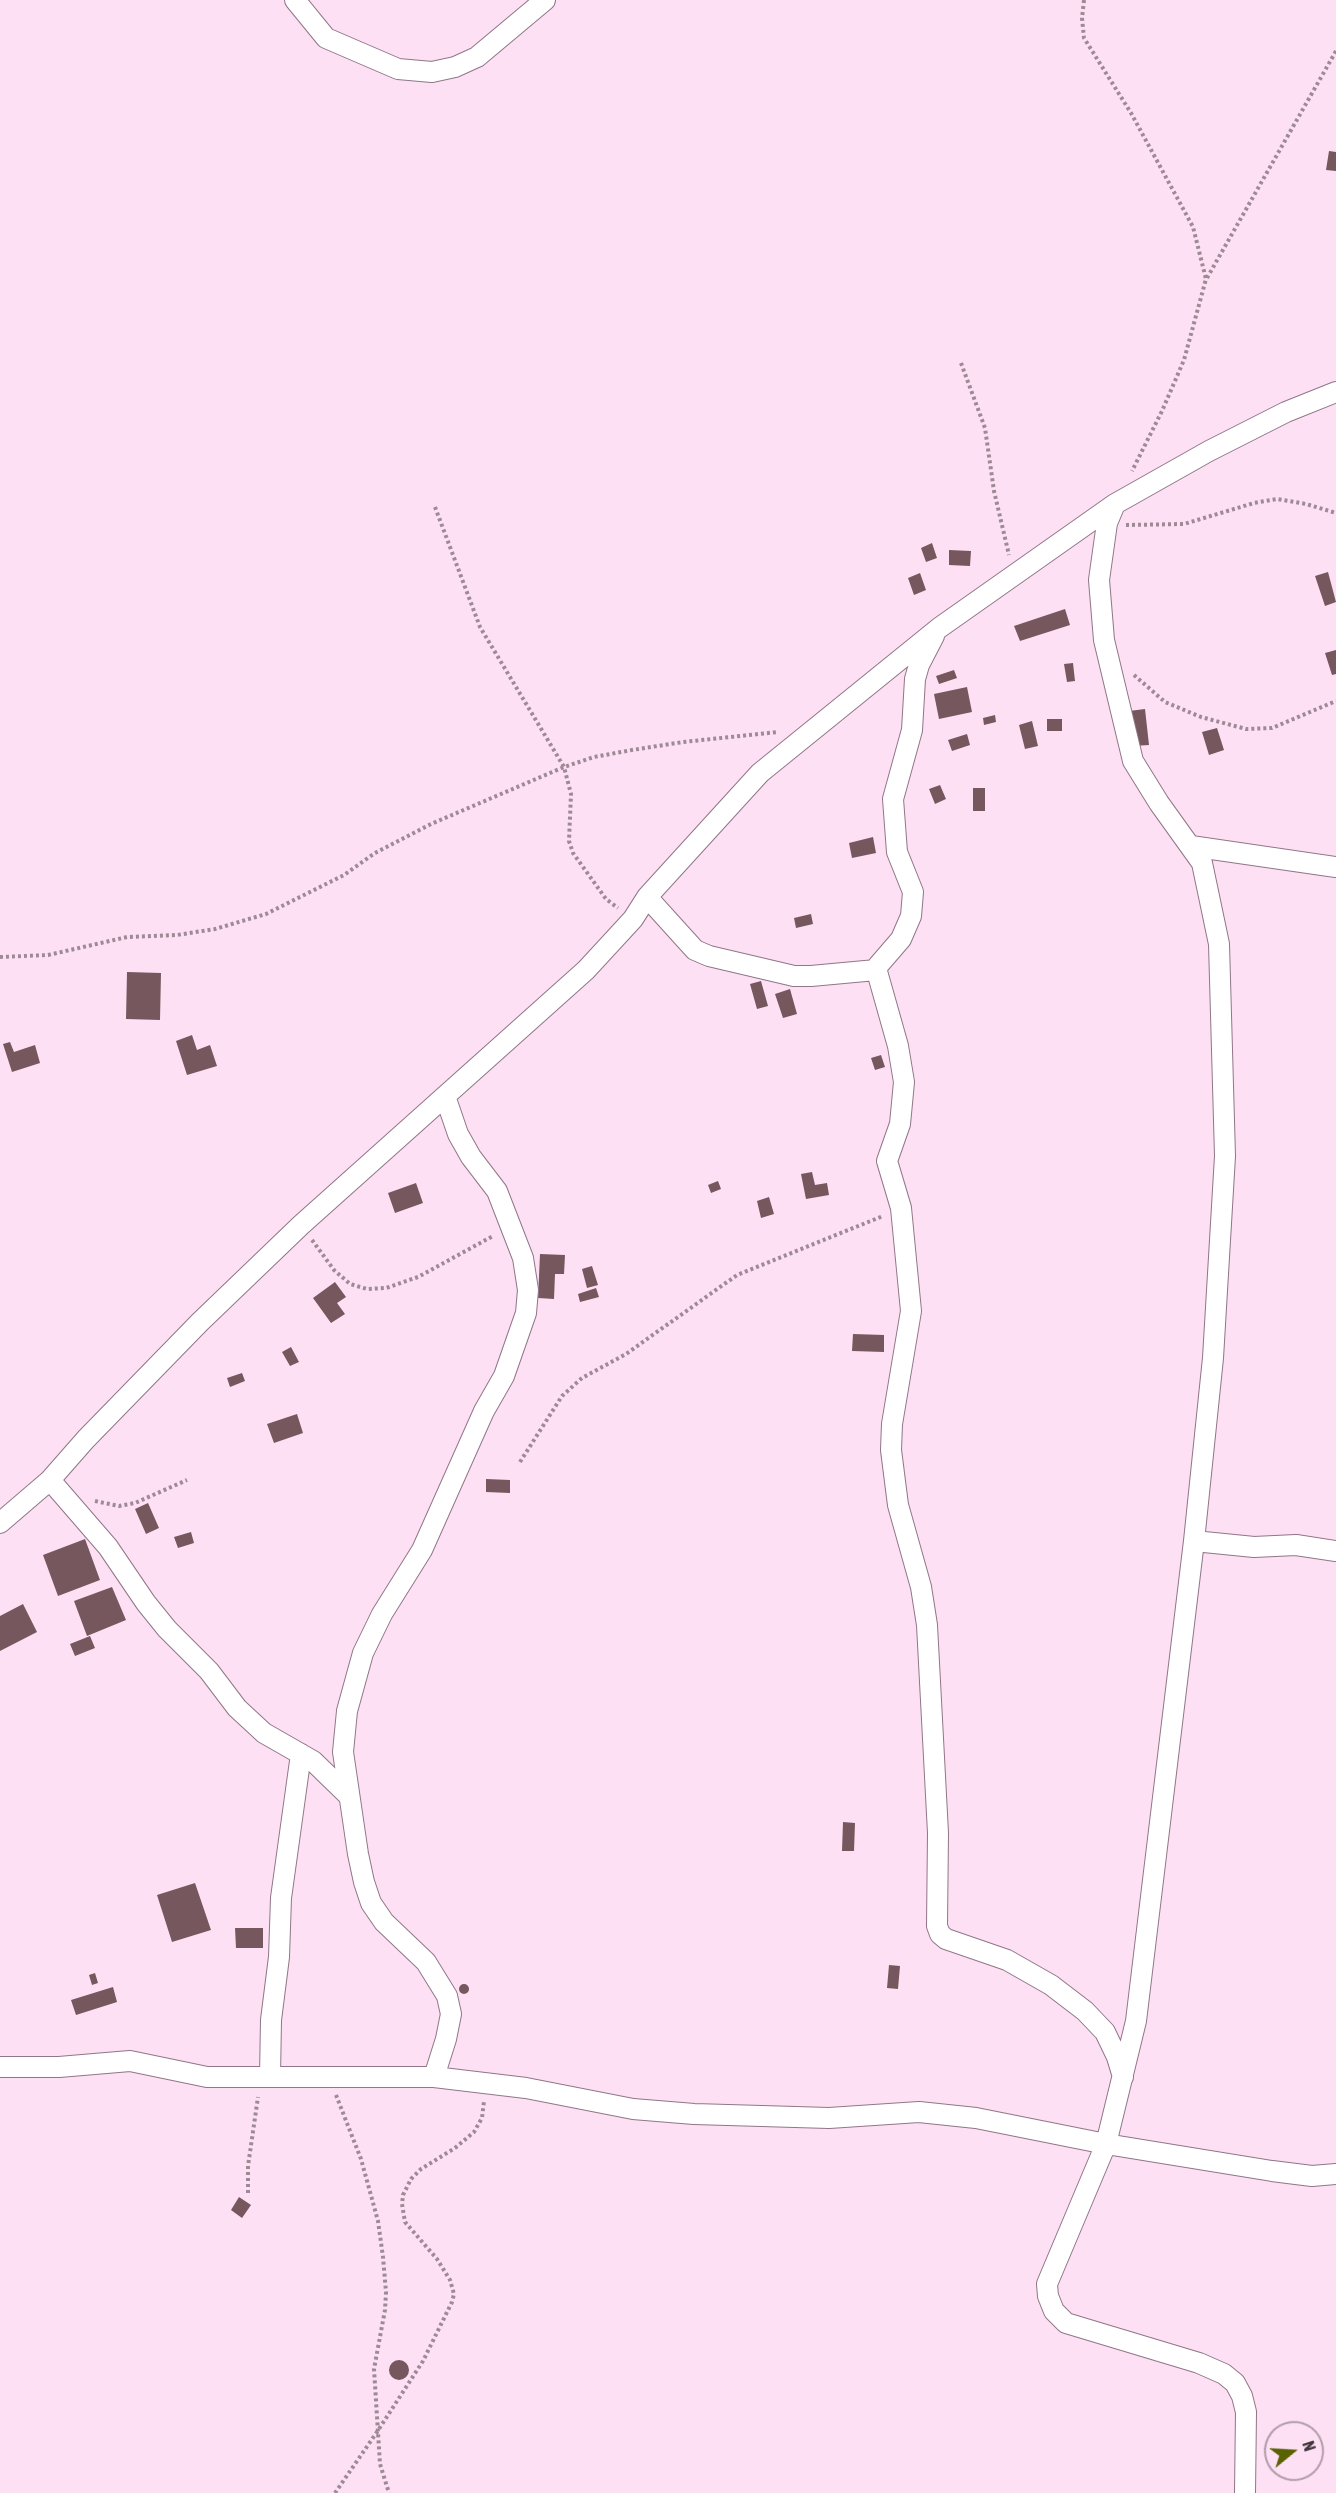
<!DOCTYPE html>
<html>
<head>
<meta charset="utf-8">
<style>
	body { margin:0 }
	#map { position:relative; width:1336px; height:2493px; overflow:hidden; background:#fde0f4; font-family:"Asap Condensed",sans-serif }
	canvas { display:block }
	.north { position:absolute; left:1264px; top:2421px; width:60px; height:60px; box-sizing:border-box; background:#fde0f4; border:2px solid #b29cab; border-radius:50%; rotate:72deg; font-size:16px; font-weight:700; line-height:24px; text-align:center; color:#41363d }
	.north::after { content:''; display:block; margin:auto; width:21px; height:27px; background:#596200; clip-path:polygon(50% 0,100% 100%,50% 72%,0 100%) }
</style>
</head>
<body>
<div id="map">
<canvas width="1336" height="2493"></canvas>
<div class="north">N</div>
</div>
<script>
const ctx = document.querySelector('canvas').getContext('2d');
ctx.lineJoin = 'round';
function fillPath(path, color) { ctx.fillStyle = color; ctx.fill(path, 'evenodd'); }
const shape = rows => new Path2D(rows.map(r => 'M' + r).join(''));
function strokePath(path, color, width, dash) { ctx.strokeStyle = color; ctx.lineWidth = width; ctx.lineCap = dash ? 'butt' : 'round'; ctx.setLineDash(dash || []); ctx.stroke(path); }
fillPath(shape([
	[1329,151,1336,152,1336,171,1326,170],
	[932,543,937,558,926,562,921,548],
	[949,550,971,551,970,566,949,565],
	[1328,572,1336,602,1325,606,1315,576],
	[920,573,926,590,914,595,908,578],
	[1065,609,1070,625,1020,641,1014,626],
	[1336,650,1336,674,1332,675,1325,653],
	[1073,663,1075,681,1067,682,1064,664],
	[954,670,957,678,939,684,936,676],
	[967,687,972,712,939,719,934,694],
	[1145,709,1149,745,1133,746,1129,711],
	[995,715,996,722,984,725,983,718],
	[1047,719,1062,719,1062,731,1047,731],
	[1032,721,1038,746,1025,749,1019,725],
	[1217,728,1224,750,1209,755,1202,732],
	[967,734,970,745,952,751,948,740],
	[940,785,946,799,935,804,929,789],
	[973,788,985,788,985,811,973,811],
	[873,837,876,853,852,858,849,843],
	[811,914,813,924,796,928,794,918],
	[127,972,161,973,160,1020,126,1019],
	[761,981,768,1006,757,1009,750,984],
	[790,989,797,1014,783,1018,775,994],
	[192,1035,197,1050,210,1045,217,1066,187,1075,176,1041],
	[10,1042,14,1052,35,1045,40,1063,12,1072,3,1044],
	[881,1055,885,1067,875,1070,871,1058],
	[812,1172,815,1185,827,1183,829,1195,806,1199,801,1174],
	[718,1181,721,1189,711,1193,708,1185],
	[416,1183,423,1203,395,1213,388,1193],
	[769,1197,774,1214,761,1218,757,1201],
	[540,1254,565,1255,564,1274,555,1274,554,1299,538,1298],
	[592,1266,598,1285,587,1288,582,1269],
	[335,1282,346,1297,337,1303,345,1314,331,1323,313,1298],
	[596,1288,599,1297,580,1302,578,1294],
	[853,1334,884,1335,884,1352,852,1351],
	[291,1347,299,1362,290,1366,282,1352],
	[242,1373,245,1381,230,1387,227,1378],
	[297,1414,303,1433,274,1443,267,1424],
	[486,1479,510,1480,510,1493,486,1492],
	[148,1503,159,1528,146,1534,135,1509],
	[191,1532,194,1543,178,1548,174,1537],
	[85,1539,100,1580,58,1596,43,1555],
	[112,1587,126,1620,87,1636,74,1601],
	[23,1604,37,1632,0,1651,0,1616],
	[90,1636,95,1648,75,1656,70,1644],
	[843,1822,855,1823,854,1851,842,1851],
	[195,1883,211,1930,172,1942,157,1895],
	[235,1928,263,1928,263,1948,236,1948],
	[889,1965,900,1966,898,1989,887,1988],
	[95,1973,98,1983,92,1985,89,1975],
	'459 1989a5 5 0 1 1 10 0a5 5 0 1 1-10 0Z',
	[113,1987,117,2002,76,2015,71,2000],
	[239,2197,251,2205,242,2218,231,2210],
	'389 2370a10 10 0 1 1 20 0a10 10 0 1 1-20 0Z'
]), '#75575d');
const minor = shape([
	[295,0,326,38,398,69,432,72,455,67,477,57,545,0],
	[1115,504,1107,523,1099,580,1104,640,1133,761,1159,803,1202,863,1219,944,1225,1156,1213,1358,1194,1541,1136,2021,1106,2144,1047,2284,1048,2296,1054,2311,1066,2323,1199,2363,1224,2374,1235,2383,1242,2396,1246,2412,1245,2493],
	[934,636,919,665,915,679,912,730,893,799,897,852,913,892,911,916,901,939,876,968,898,1046,904,1082,900,1124,887,1161,901,1208,911,1311,892,1424,891,1450,898,1505,921,1587,927,1625,938,1833,937,1926,940,1934,946,1939,1007,1960,1051,1985,1085,2011,1105,2032,1117,2057,1123,2077],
	[1191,846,1336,867],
	[647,897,685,939,695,950,709,956,794,976,811,976,876,970],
	[50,1480,108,1547,146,1603,167,1629,209,1671,237,1708,264,1733,313,1761,348,1795],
	[0,1523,50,1480,86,1439,200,1322,301,1225,586,970,633,919,647,897,760,773,939,628,1115,504,1209,451,1286,412,1336,392],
	[1194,1541,1254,1547,1296,1545,1336,1551],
	[0,2067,59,2067,130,2061,207,2077,434,2077,526,2088,633,2109,694,2114,829,2118,919,2112,976,2118,1106,2144,1272,2171,1312,2176,1336,2174],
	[270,2076,271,2020,279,1957,281,1898,301,1754],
	[434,2077,446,2039,451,2014,447,1996,426,1962,384,1922,371,1903,364,1882,358,1854,343,1752,347,1711,363,1653,382,1614,422,1550,484,1411,504,1376,526,1313,528,1290,523,1258,497,1191,471,1157,458,1134,445,1096]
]);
strokePath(minor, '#907688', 22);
strokePath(shape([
	[1084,0,1082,18,1084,38,1131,113,1193,227,1206,279,1184,360,1162,411,1132,471],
	[1207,278,1336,51],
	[961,363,985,428,994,491,1009,555],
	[435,507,480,627,564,767,571,794,569,841,573,853,606,899,618,908],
	[1126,525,1184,524,1254,503,1277,499,1306,504,1336,513],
	[1134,675,1165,702,1201,717,1246,729,1272,728,1336,701],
	[0,957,48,955,127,937,177,935,215,929,266,914,344,875,375,853,431,824,564,767,594,757,632,750,683,742,778,732],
	[312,1240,334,1270,350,1284,367,1289,386,1288,418,1277,493,1236],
	[520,1462,562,1396,582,1378,626,1354,737,1275,883,1216],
	[95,1501,119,1506,135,1503,187,1480],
	[336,2095,361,2159,378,2221,383,2257,386,2292,385,2310,374,2369,380,2464,389,2493],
	[248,2193,248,2166,258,2097],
	[335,2493,377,2432,423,2361,452,2302,454,2294,450,2280,437,2259,405,2222,402,2204,403,2195,411,2179,421,2169,455,2148,474,2132,482,2118,484,2101]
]), '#9e8a97', 4, [3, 3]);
strokePath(minor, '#fff', 20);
</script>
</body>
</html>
